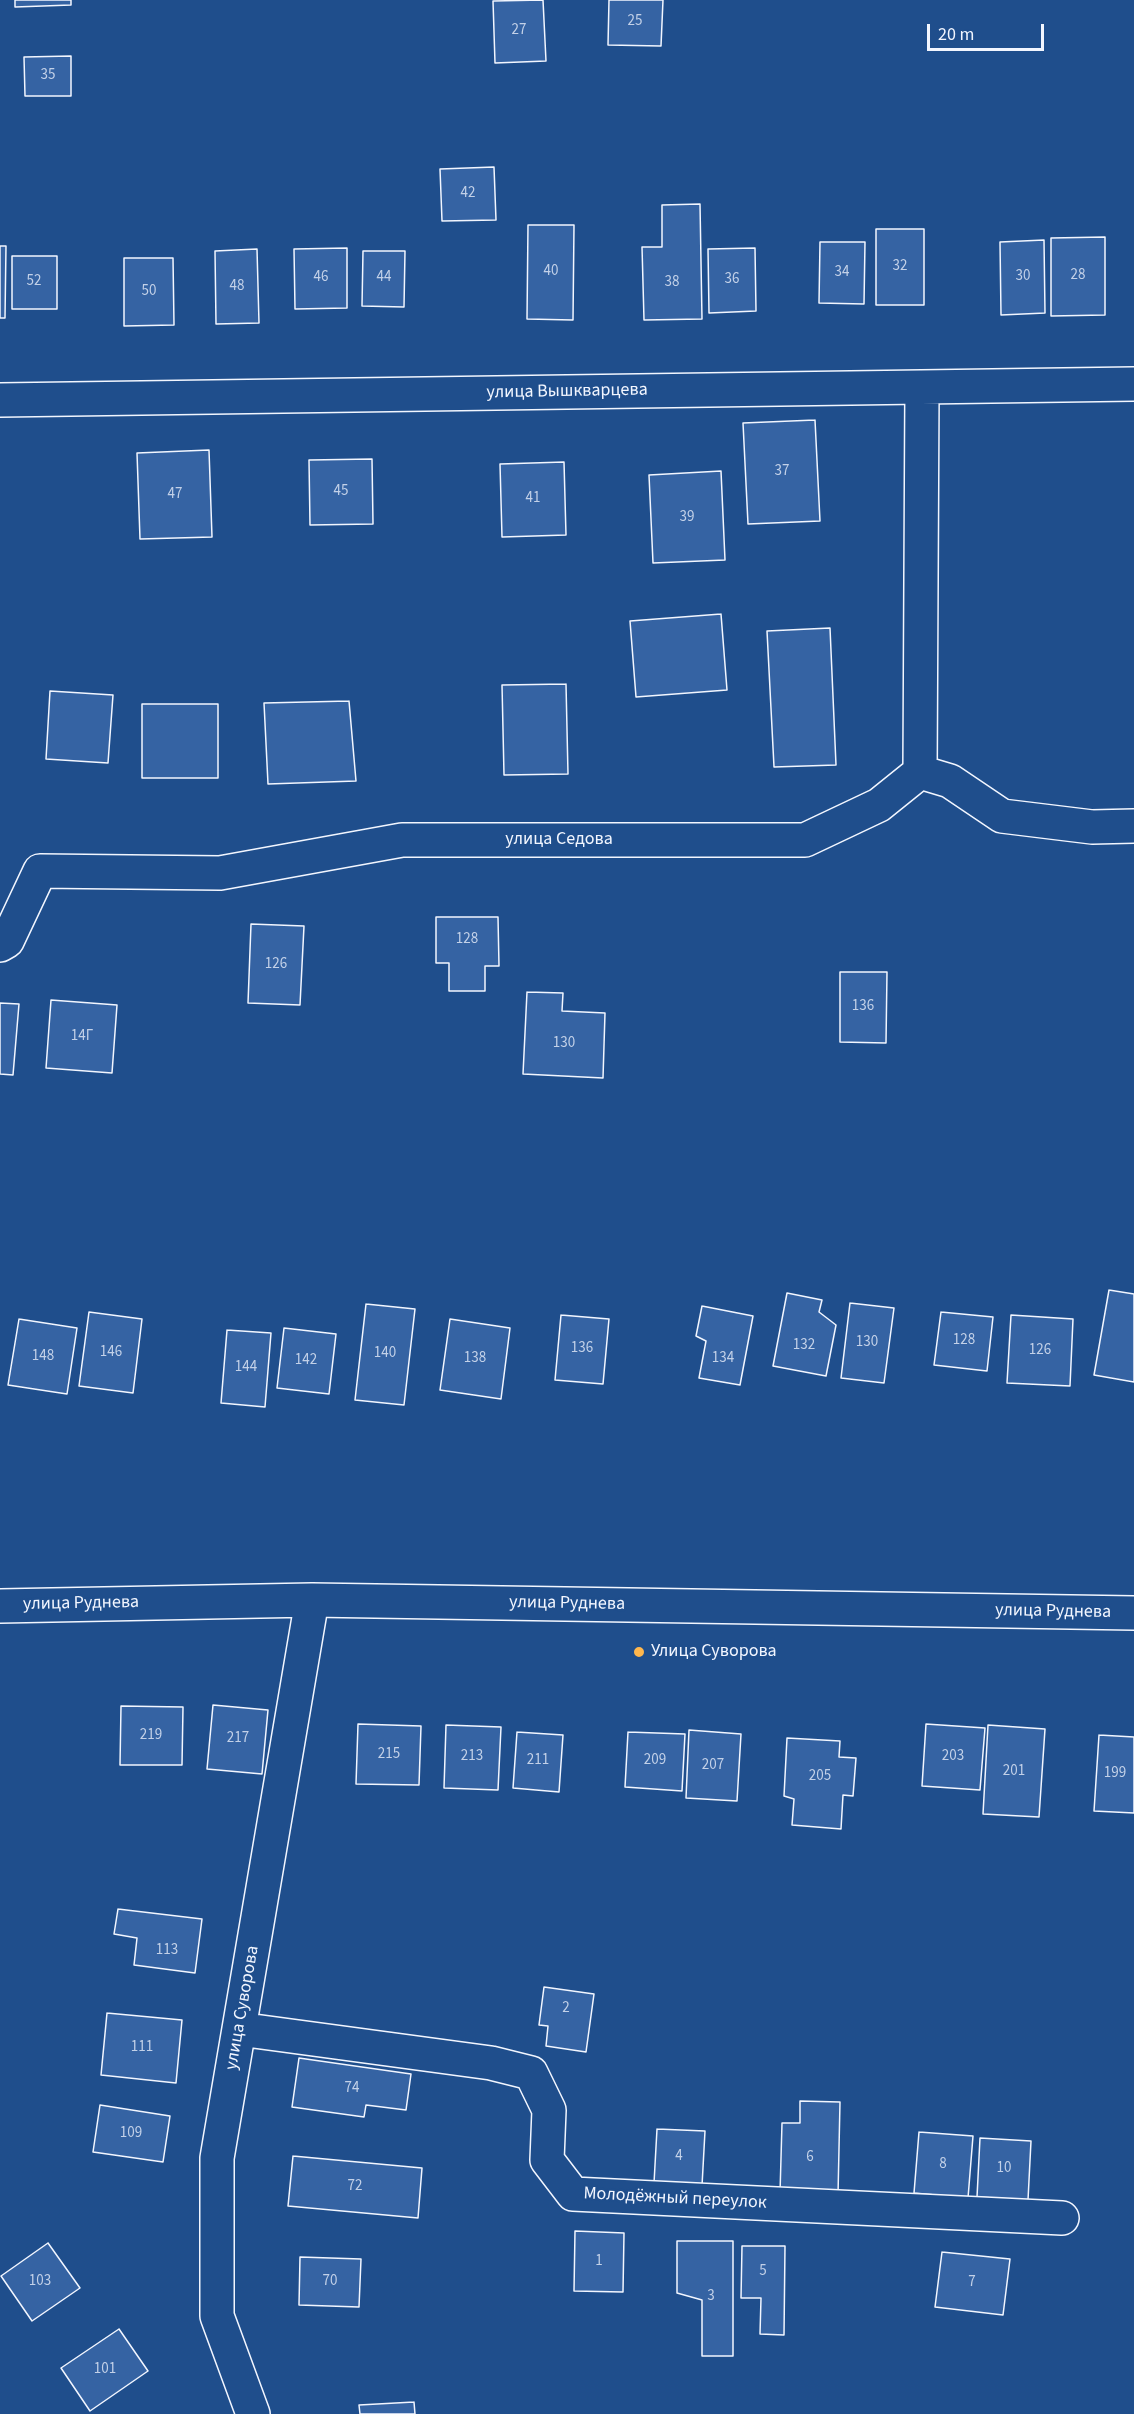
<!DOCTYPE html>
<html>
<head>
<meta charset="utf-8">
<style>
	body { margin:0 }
	#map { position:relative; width:1134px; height:2414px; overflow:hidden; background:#1f4e8c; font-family:"Source Sans 3",sans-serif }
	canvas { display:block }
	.scale { position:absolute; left:927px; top:24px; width:117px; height:27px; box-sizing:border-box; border:3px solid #f2f6ff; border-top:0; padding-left:8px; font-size:18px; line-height:21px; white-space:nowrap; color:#f2f6ff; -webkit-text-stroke:4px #1f4e8c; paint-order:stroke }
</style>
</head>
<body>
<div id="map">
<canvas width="1134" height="2414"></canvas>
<div class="scale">20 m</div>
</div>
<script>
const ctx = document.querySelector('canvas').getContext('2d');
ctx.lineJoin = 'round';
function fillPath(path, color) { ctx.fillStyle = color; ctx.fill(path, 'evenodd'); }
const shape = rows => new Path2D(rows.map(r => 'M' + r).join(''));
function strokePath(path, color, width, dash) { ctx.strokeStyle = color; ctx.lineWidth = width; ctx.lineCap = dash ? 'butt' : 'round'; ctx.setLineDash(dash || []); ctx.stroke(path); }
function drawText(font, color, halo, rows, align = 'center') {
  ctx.font = font + ' "Source Sans 3",sans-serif'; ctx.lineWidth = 4.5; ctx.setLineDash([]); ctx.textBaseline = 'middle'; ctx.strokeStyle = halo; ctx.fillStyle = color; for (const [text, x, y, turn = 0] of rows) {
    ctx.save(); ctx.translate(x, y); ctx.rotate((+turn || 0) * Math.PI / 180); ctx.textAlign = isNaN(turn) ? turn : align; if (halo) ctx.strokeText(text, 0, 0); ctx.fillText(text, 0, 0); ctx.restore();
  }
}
const building = shape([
	[15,0,71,0,71,5,15,7,15,0],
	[543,0,546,61,495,63,493,1,543,0],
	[609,0,663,0,661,46,608,45,609,0],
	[71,56,71,96,25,96,24,57,71,56],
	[494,167,496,220,442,221,440,169,494,167],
	[700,204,702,319,644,320,642,247,662,247,662,205,700,204],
	[528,225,574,225,573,320,527,319,528,225],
	[876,229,924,229,924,305,876,305,876,229],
	[1105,237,1105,315,1051,316,1051,238,1105,237],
	[1044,240,1045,313,1001,315,1000,242,1044,240],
	[820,242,865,242,864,304,819,303,820,242],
	[0,246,6,246,5,318,0,318,0,246],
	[347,248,347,308,295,309,294,249,347,248],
	[755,248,756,311,709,313,708,249,755,248],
	[257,249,259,323,216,324,215,251,257,249],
	[363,251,405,251,404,307,362,306,363,251],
	[12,256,57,256,57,309,12,309,12,256],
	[124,258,173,258,174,325,124,326,124,258],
	[815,420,820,521,748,524,743,423,815,420],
	[209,450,212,537,140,539,137,453,209,450],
	[372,459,373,524,310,525,309,460,372,459],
	[564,462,566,535,502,537,500,464,564,462],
	[721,471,725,560,653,563,649,475,721,471],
	[721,614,727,690,636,697,630,621,721,614],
	[830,628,836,765,774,767,767,631,830,628],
	[566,684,568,774,504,775,502,685,566,684],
	[50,691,113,695,108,763,46,759,50,691],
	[349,701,356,781,268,784,264,703,349,701],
	[142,704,218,704,218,778,142,778,142,704],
	[436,917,498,917,499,966,485,966,485,991,449,991,449,963,436,963,436,917],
	[251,924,304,926,300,1005,248,1003,251,924],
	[840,972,887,972,886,1043,840,1042,840,972],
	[527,992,563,993,562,1011,605,1013,603,1078,523,1074,527,992],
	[51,1000,117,1005,112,1073,46,1068,51,1000],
	[0,1003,19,1004,13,1075,0,1074,0,1003],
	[1109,1290,1134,1294,1134,1382,1094,1375,1109,1290],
	[787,1293,822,1300,819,1312,836,1325,826,1376,773,1366,787,1293],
	[850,1303,894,1308,884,1383,841,1378,850,1303],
	[366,1304,415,1309,404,1405,355,1400,366,1304],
	[702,1306,753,1316,740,1385,699,1378,706,1341,696,1336,702,1306],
	[89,1312,142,1319,133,1393,79,1386,89,1312],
	[941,1312,993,1317,987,1371,934,1365,941,1312],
	[561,1315,609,1319,603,1384,555,1380,561,1315],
	[1011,1315,1073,1319,1070,1386,1007,1383,1011,1315],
	[19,1319,77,1328,67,1394,8,1385,19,1319],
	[450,1319,510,1328,501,1399,440,1390,450,1319],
	[284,1328,336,1334,329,1394,277,1388,284,1328],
	[227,1330,271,1333,265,1407,221,1403,227,1330],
	[213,1705,268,1710,262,1774,207,1769,213,1705],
	[121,1706,183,1707,182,1765,120,1765,121,1706],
	[358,1724,421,1726,419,1785,356,1784,358,1724],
	[926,1724,985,1728,980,1790,922,1786,926,1724],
	[446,1725,501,1727,498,1790,444,1788,446,1725],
	[988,1725,1045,1729,1039,1817,983,1814,988,1725],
	[689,1730,741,1734,737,1801,686,1798,689,1730],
	[517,1732,563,1735,559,1792,513,1788,517,1732],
	[628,1732,685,1734,682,1791,625,1787,628,1732],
	[1099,1735,1134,1737,1134,1813,1094,1811,1099,1735],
	[787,1738,840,1741,839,1757,856,1758,853,1796,843,1795,841,1829,792,1825,794,1799,784,1796,787,1738],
	[118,1909,202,1919,195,1973,134,1965,137,1938,114,1934,118,1909],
	[544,1987,594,1994,586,2052,546,2046,548,2026,539,2025,544,1987],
	[107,2013,182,2020,176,2083,101,2075,107,2013],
	[299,2058,411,2074,406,2110,366,2105,364,2117,292,2107,299,2058],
	[800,2101,840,2102,838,2195,780,2193,782,2123,800,2123,800,2101],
	[100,2105,170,2116,163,2162,93,2152,100,2105],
	[657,2129,705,2131,702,2186,654,2183,657,2129],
	[919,2132,973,2136,968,2198,914,2193,919,2132],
	[980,2138,1031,2141,1028,2200,977,2197,980,2138],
	[293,2156,422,2168,418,2218,288,2206,293,2156],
	[575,2231,624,2233,623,2292,574,2291,575,2231],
	[677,2241,733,2241,733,2356,702,2356,702,2300,677,2293,677,2241],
	[48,2243,80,2288,32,2321,1,2276,48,2243],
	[742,2246,785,2246,784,2335,760,2334,761,2298,741,2298,742,2246],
	[942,2252,1010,2259,1003,2315,935,2307,942,2252],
	[300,2257,361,2259,359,2307,299,2305,300,2257],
	[119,2329,148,2371,90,2411,61,2368,119,2329],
	[414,2402,415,2414,360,2414,359,2405,414,2402]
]);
fillPath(building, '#3563a3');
strokePath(building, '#f2f6ff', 1.5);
const minor = shape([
	[0,400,1134,384],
	[920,772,922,387],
	[0,945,7,941,40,871,220,873,402,840,805,840,879,805,920,772,950,781,1002,816,1092,827,1134,826],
	[0,1606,312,1600,1134,1613],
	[239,2029,491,2063,531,2073,549,2110,547,2160,573,2194,1062,2218],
	[253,2414,217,2316,217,2158,312,1600]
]);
strokePath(minor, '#f2f6ff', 36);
strokePath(minor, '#1f4e8c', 33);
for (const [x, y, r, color] of [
	[639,1652,6,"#ffb74d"]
]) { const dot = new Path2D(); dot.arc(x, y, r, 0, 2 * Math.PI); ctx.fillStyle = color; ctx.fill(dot); strokePath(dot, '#1f4e8c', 2); }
drawText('15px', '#c3d1e8', null, [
	["25",635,22],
	["27",519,31],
	["35",48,76],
	["42",468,194],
	["32",900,267],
	["40",551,272],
	["34",842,273],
	["28",1078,276],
	["30",1023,277],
	["46",321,278],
	["44",384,278],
	["36",732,280],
	["52",34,282],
	["38",672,283],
	["48",237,287],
	["50",149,292],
	["37",782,472],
	["45",341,492],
	["47",175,495],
	["41",533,499],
	["39",687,518],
	["128",467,940],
	["126",276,965],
	["136",863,1007],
	["14Г",82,1037],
	["130",564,1044],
	["128",964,1341],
	["130",867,1343],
	["132",804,1346],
	["136",582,1349],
	["126",1040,1351],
	["146",111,1353],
	["140",385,1354],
	["148",43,1357],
	["138",475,1359],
	["134",723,1359],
	["142",306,1361],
	["144",246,1368],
	["219",151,1736],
	["217",238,1739],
	["215",389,1755],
	["213",472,1757],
	["203",953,1757],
	["211",538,1761],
	["209",655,1761],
	["207",713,1766],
	["201",1014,1772],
	["199",1115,1774],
	["205",820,1777],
	["113",167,1951],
	["2",566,2009],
	["111",142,2048],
	["74",352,2089],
	["109",131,2134],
	["4",679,2157],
	["6",810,2158],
	["8",943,2165],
	["10",1004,2169],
	["72",355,2187],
	["1",599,2262],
	["5",763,2272],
	["103",40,2282],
	["70",330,2282],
	["7",972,2283],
	["3",711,2297],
	["101",105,2370]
]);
drawText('18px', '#f2f6ff', '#1f4e8c', [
	["улица Вышкварцева",567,392,-1],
	["улица Седова",559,840],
	["улица Руднева",81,1604,-1],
	["улица Руднева",567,1604,1],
	["улица Руднева",1053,1612,1],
	["улица Суворова",243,2008,-80],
	["Молодёжный переулок",675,2199,3]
]);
drawText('18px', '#f2f6ff', '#1f4e8c', [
	["Улица Суворова",651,1652]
], 'left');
</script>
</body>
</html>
